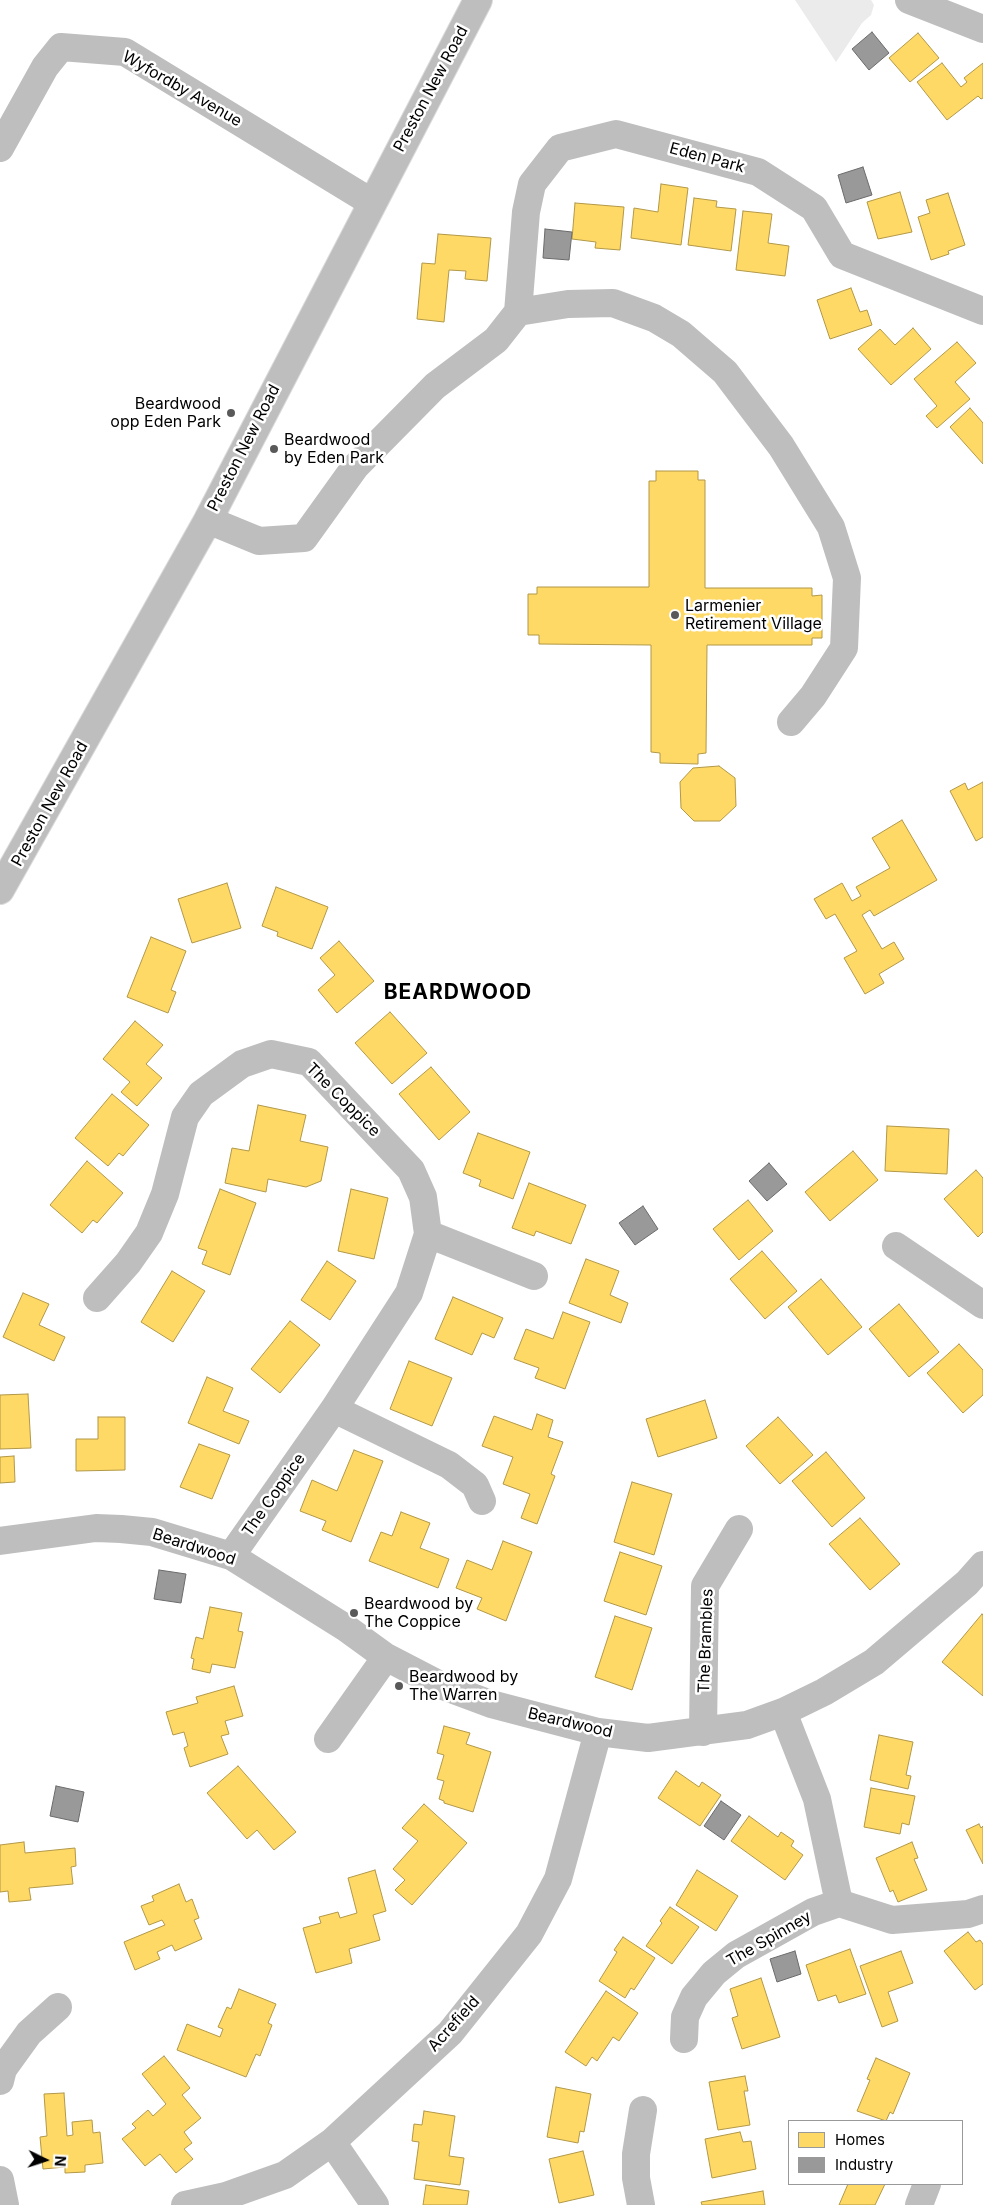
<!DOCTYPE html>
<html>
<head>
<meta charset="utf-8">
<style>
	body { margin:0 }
	#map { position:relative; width:983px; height:2205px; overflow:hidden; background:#fff; font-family:Inter,sans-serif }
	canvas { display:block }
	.legend { position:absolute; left:788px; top:2120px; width:175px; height:65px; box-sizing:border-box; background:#fff; border:1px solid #999; margin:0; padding:6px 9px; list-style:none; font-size:15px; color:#000 }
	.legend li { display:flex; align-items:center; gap:10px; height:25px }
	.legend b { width:25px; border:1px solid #999 }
	.north { position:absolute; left:20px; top:2135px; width:50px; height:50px; -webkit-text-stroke:4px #fff; paint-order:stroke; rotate:94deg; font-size:14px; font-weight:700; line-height:20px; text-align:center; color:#000 }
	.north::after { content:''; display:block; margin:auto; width:18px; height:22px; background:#000; clip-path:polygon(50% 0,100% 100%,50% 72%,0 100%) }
</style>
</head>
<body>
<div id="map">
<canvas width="983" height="2205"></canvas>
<ul class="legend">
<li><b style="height:14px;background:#ffd966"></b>Homes</li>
<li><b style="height:14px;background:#999"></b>Industry</li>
</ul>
<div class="north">N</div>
</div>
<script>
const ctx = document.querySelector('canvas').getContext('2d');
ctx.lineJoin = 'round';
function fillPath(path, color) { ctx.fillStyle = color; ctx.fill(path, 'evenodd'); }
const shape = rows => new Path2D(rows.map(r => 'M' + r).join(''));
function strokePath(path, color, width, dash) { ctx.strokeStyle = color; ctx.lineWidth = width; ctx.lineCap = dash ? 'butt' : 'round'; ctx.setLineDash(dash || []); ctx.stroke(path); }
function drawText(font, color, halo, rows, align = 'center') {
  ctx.font = font + ' Inter,sans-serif'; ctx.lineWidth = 5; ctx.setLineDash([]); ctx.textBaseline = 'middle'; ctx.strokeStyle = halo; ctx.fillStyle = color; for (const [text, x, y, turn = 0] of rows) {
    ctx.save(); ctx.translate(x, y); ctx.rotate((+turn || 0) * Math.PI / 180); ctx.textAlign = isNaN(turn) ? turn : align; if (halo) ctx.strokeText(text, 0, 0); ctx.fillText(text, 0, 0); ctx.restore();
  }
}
fillPath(shape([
	[795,0,871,0,874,5,871,15,862,23,836,62]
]), '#ebebeb');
const homes = shape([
	[918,33,939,58,910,82,889,58,918,33],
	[942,63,961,87,967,82,964,78,983,63,983,98,981,99,978,96,947,120,917,82,942,63],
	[661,184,688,188,681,245,631,238,634,208,658,212,661,184],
	[900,192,912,232,878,239,867,202,900,192],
	[948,193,965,245,948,251,949,254,931,260,918,217,930,213,926,200,948,193],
	[694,198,717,201,716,207,736,209,731,251,688,245,694,198],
	[575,203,624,207,620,250,595,248,596,242,572,239,575,203],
	[743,211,772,214,768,243,789,246,785,276,736,270,743,211],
	[438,234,491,238,487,281,465,279,466,271,449,270,444,322,417,319,422,263,435,264,438,234],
	[851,288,860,312,867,310,872,325,830,339,817,300,851,288],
	[913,328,931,349,891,385,858,349,880,329,895,345,913,328],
	[957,342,976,363,955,382,970,399,937,428,926,416,937,406,914,379,957,342],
	[970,408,983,423,983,464,950,427,970,408],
	[656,471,698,471,698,480,705,480,705,588,812,588,812,596,822,595,822,638,812,638,812,645,707,645,706,753,698,754,698,764,660,763,660,753,651,752,651,645,539,644,539,635,528,635,528,594,537,594,537,587,649,587,649,481,656,481,656,471],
	[719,766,735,778,736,806,720,821,694,821,681,808,680,782,693,768,719,766],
	[983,782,983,837,976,841,950,791,965,783,968,790,983,782],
	[902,820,937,880,874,916,870,910,862,915,882,949,894,942,904,959,879,974,884,983,865,994,844,958,857,951,835,914,826,919,814,899,842,883,852,901,861,896,856,887,890,868,872,838,902,820],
	[227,883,241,928,192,943,178,899,227,883],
	[276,887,328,907,312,949,277,936,278,932,262,926,276,887],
	[151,937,186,951,171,990,176,992,168,1013,127,997,151,937],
	[339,941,374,981,337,1013,318,990,335,975,320,958,339,941],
	[390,1012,427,1053,392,1084,355,1043,390,1012],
	[135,1021,163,1045,146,1064,162,1078,137,1106,121,1092,130,1082,103,1059,135,1021],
	[431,1067,470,1112,439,1140,399,1094,431,1067],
	[112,1094,149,1125,123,1156,119,1153,108,1166,75,1138,112,1094],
	[258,1105,306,1115,300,1141,328,1147,321,1181,306,1187,268,1179,266,1192,225,1183,232,1148,249,1151,258,1105],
	[887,1126,949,1129,947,1174,885,1171,887,1126],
	[478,1133,530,1152,513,1199,479,1186,481,1180,463,1173,478,1133],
	[853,1151,878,1180,830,1221,805,1192,853,1151],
	[87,1161,123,1193,97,1223,93,1220,82,1233,50,1205,87,1161],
	[976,1170,983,1178,983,1232,978,1237,944,1199,976,1170],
	[529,1183,586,1205,571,1244,536,1231,534,1236,512,1228,529,1183],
	[220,1189,256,1203,230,1275,202,1264,207,1251,198,1248,220,1189],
	[351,1189,388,1198,374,1259,338,1251,351,1189],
	[748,1200,773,1231,739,1260,713,1229,748,1200],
	[762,1251,797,1291,765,1319,730,1279,762,1251],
	[586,1259,619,1271,610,1295,628,1303,621,1323,569,1303,586,1259],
	[327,1261,356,1281,330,1320,301,1300,327,1261],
	[172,1271,205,1291,173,1342,141,1322,172,1271],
	[821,1279,862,1327,828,1355,788,1307,821,1279],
	[23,1293,49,1304,39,1325,65,1337,54,1361,3,1337,23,1293],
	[453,1297,503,1318,494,1338,482,1333,472,1355,435,1339,453,1297],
	[899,1304,939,1352,909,1377,869,1329,899,1304],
	[563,1312,590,1322,565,1389,535,1378,539,1368,514,1359,526,1329,553,1339,563,1312],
	[290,1321,320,1345,280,1393,251,1369,290,1321],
	[959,1344,983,1370,983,1395,963,1413,927,1373,959,1344],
	[409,1361,452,1378,432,1426,390,1409,409,1361],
	[207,1377,233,1388,223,1411,249,1421,239,1444,188,1423,207,1377],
	[28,1394,31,1448,0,1449,0,1395,28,1394],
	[705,1400,717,1438,658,1457,646,1419,705,1400],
	[537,1414,553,1420,548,1437,563,1442,551,1474,555,1476,537,1524,521,1518,530,1494,503,1484,513,1457,482,1446,494,1416,532,1430,537,1414],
	[98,1417,125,1417,125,1470,76,1471,76,1439,98,1439,98,1417],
	[778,1417,813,1455,780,1484,746,1446,778,1417],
	[199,1444,230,1455,212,1499,180,1487,199,1444],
	[354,1450,383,1461,351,1542,322,1530,326,1521,300,1511,312,1480,337,1491,354,1450],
	[826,1452,865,1498,832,1527,792,1481,826,1452],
	[14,1456,15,1482,0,1483,0,1457,14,1456],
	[632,1482,672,1494,654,1555,614,1542,632,1482],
	[401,1512,430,1523,420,1548,449,1559,438,1588,369,1561,381,1532,392,1536,401,1512],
	[860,1518,900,1564,870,1590,829,1544,860,1518],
	[503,1541,532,1552,506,1621,477,1609,482,1598,456,1588,467,1560,492,1570,503,1541],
	[620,1552,662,1566,646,1615,604,1601,620,1552],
	[210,1607,242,1613,238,1631,243,1632,235,1668,212,1664,210,1673,192,1669,194,1659,191,1658,196,1637,203,1639,210,1607],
	[982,1614,983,1615,983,1696,942,1662,982,1614],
	[615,1616,652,1628,632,1690,595,1677,615,1616],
	[234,1686,243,1716,225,1721,229,1734,221,1736,228,1754,190,1767,184,1748,188,1746,184,1732,173,1735,166,1712,198,1703,196,1697,234,1686],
	[444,1726,470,1733,466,1744,491,1752,473,1812,444,1803,444,1801,439,1799,444,1781,437,1779,444,1755,437,1753,444,1726],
	[879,1735,913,1742,906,1775,911,1776,908,1789,870,1780,879,1735],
	[238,1766,296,1832,274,1850,257,1830,247,1839,207,1793,238,1766],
	[676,1771,699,1787,702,1782,721,1795,700,1826,658,1798,676,1771],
	[871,1788,915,1796,909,1825,902,1823,900,1834,864,1827,871,1788],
	[424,1804,467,1843,412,1905,395,1890,405,1880,393,1869,418,1841,402,1828,424,1804],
	[749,1816,778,1837,781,1832,794,1841,791,1846,803,1855,785,1880,731,1841,749,1816],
	[979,1824,981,1828,983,1826,983,1864,966,1830,979,1824],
	[24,1842,25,1853,75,1848,76,1866,71,1867,73,1884,29,1888,31,1900,9,1902,8,1891,0,1892,0,1845,24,1842],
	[912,1842,918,1858,914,1859,927,1890,898,1902,893,1890,890,1892,876,1858,912,1842],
	[375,1870,386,1911,373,1915,380,1940,349,1949,352,1963,316,1973,303,1928,321,1923,319,1917,338,1912,340,1918,357,1913,348,1878,375,1870],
	[697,1870,738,1896,716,1931,676,1905,697,1870],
	[179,1884,186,1902,192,1899,199,1918,194,1920,202,1939,175,1951,172,1945,157,1952,160,1959,135,1970,124,1942,165,1925,162,1920,149,1925,141,1906,154,1901,152,1896,179,1884],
	[670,1907,699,1927,672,1964,646,1946,662,1923,660,1921,670,1907],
	[968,1932,976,1942,980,1940,983,1944,983,1984,975,1990,944,1951,968,1932],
	[623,1937,655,1958,634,1990,631,1988,625,1998,599,1981,617,1952,614,1950,623,1937],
	[850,1949,866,1994,839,2003,836,1995,818,2001,806,1965,850,1949],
	[901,1951,913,1983,888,1992,898,2021,882,2027,860,1966,901,1951],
	[761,1978,780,2037,742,2049,732,2018,738,2016,730,1989,761,1978],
	[239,1989,276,2004,268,2023,272,2025,260,2056,256,2054,246,2077,177,2050,187,2024,220,2037,223,2029,218,2027,227,2007,231,2009,239,1989],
	[606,1991,638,2013,619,2041,613,2037,597,2061,592,2057,586,2066,565,2052,606,1991],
	[164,2056,190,2088,182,2095,201,2118,184,2132,192,2143,184,2149,193,2159,176,2173,160,2154,145,2166,122,2139,136,2128,132,2124,148,2110,153,2116,166,2104,142,2074,164,2056],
	[876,2058,910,2073,893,2114,890,2112,886,2121,857,2111,870,2080,867,2079,876,2058],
	[745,2076,748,2091,744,2091,750,2125,718,2130,709,2082,745,2076],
	[556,2087,591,2094,584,2132,580,2131,578,2143,547,2137,556,2087],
	[64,2093,67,2136,73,2135,72,2122,92,2120,93,2133,100,2132,103,2163,85,2165,85,2172,65,2173,65,2167,43,2169,40,2137,47,2136,44,2094,64,2093],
	[424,2111,455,2116,449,2156,464,2158,460,2185,414,2179,419,2142,412,2141,414,2124,422,2125,424,2111],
	[740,2132,743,2142,751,2141,756,2169,712,2178,705,2139,740,2132],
	[583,2151,594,2195,559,2203,549,2159,583,2151],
	[848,2184,885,2184,875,2205,839,2205,848,2184],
	[426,2185,469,2191,467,2205,423,2205,426,2185],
	[763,2191,765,2205,702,2205,701,2202,763,2191]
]);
fillPath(homes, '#ffd966');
strokePath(homes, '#b29847', 1);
const industry = shape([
	[872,32,889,53,869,70,852,49,872,32],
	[863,167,872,195,846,203,838,175,863,167],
	[545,229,572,232,569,260,543,258,545,229],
	[769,1163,787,1184,767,1201,749,1181,769,1163],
	[643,1206,658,1229,635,1245,619,1223,643,1206],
	[159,1570,186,1574,181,1603,154,1599,159,1570],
	[56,1786,84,1792,78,1822,50,1816,56,1786],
	[721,1801,741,1815,724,1840,704,1826,721,1801],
	[795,1951,801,1974,777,1982,770,1959,795,1951]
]);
fillPath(industry, '#999');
strokePath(industry, '#6b6b6b', 1);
const highway = shape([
	[0,890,208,520,478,0]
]);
strokePath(highway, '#dbdbdb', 30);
strokePath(shape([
	[909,0,983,29],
	[0,148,45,67,61,47,125,52,371,202],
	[518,312,568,304,613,303,654,318,681,334,725,372,781,446,831,527,847,578,844,648,813,696,791,722],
	[208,520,259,541,304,538,355,467,435,386,496,340,518,312,526,212,532,184,560,148,616,134,758,172,814,208,842,255,983,311],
	[428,1234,534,1276],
	[896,1246,983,1305],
	[97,1298,128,1263,149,1233,165,1194,185,1117,201,1094,242,1064,271,1054,309,1062,411,1170,423,1197,428,1234,409,1293,334,1409,231,1556],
	[334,1409,449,1465,475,1485,482,1501],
	[0,1541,96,1528,121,1529,152,1532,231,1556,346,1628,386,1657,440,1685,491,1704,598,1732,648,1738,747,1725,783,1712,824,1692,874,1662,967,1583,983,1565],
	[783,1712,817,1799,839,1903,892,1920,968,1914,983,1909],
	[703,1732,705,1586,739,1529],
	[328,1739,386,1657],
	[684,2039,685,2017,694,1997,714,1973,736,1955,813,1912,839,1903],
	[0,2081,3,2069,29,2033,58,2007],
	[332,2142,375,2205],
	[0,2180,5,2205],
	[185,2205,226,2196,285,2175,332,2142,450,2033,529,1934,558,1879,598,1732],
	[641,2205,636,2178,636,2154,643,2110],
	[919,2205,927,2184]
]), '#bebebe', 28);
strokePath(highway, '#bebebe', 28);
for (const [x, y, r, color] of [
	[231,413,5,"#595959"],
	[274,449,5,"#595959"],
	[675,615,5,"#595959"],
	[354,1613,5,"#595959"],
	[399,1686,5,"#595959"]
]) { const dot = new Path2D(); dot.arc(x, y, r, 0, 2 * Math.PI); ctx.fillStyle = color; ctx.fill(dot); strokePath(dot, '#fff', 2); }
drawText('16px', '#000', '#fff', [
	["Wyfordby Avenue",182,89,30],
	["Preston New Road",431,89,-62],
	["Eden Park",707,158,15],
	["Preston New Road",244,448,-63],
	["Preston New Road",50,804,-61],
	["The Coppice",343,1100,45],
	["The Coppice",274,1495,-55],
	["Beardwood",194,1547,18],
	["The Brambles",706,1641,-88],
	["Beardwood",570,1723,13],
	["The Spinney",769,1939,-30],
	["Acrefield",454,2024,-48]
]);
drawText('16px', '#000', '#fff', [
	["Beardwood",221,404,"right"],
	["opp Eden Park",221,422,"right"],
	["Beardwood",284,440],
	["by Eden Park",284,458],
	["Larmenier",685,606],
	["Retirement Village",685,624],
	["Beardwood by",364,1604],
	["The Coppice",364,1622],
	["Beardwood by",409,1677],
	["The Warren",409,1695]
], 'left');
ctx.letterSpacing = '1px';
drawText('bold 21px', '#000', '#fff', [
	["BEARDWOOD",458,993]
]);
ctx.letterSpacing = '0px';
</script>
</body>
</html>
